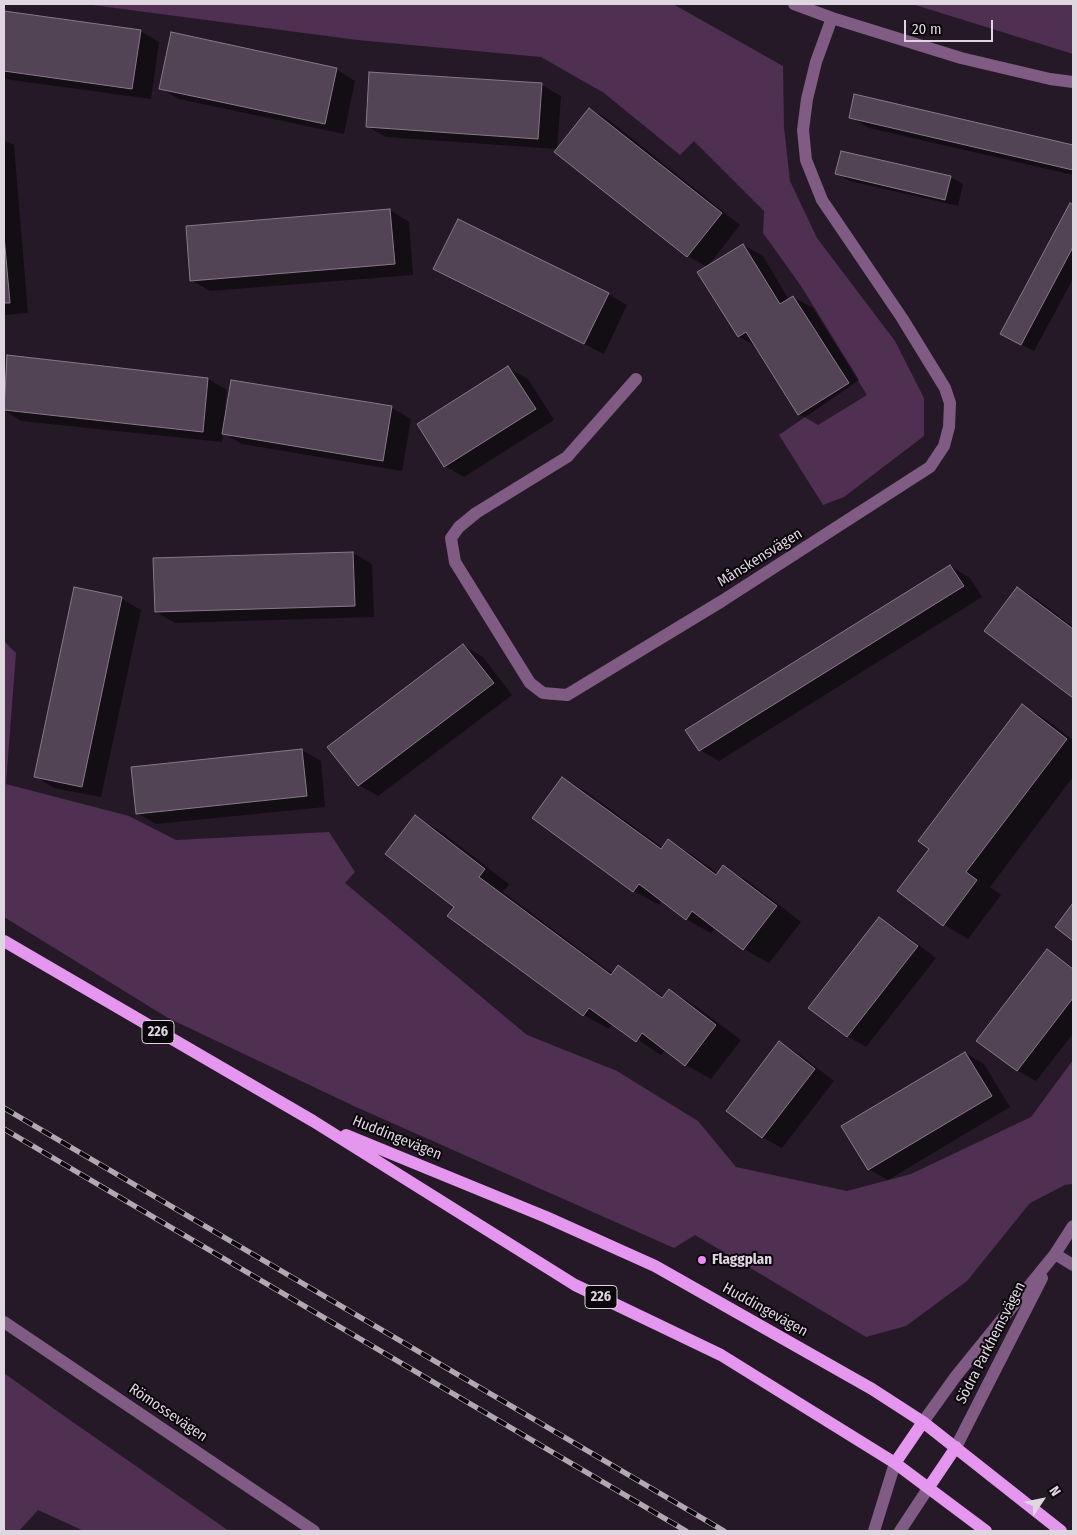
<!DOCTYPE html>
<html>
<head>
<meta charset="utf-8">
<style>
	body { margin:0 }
	#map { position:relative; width:1077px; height:1535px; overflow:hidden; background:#251927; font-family:"Fira Sans Condensed",sans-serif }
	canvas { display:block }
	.frame { position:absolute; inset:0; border:5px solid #dfd7e0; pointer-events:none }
	.north { position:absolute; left:1017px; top:1475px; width:50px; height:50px; -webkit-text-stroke:4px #0b060c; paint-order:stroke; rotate:56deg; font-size:14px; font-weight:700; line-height:20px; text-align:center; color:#dfd7e0 }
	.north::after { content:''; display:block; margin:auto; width:18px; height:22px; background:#dfd7e0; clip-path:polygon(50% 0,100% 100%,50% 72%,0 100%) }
	.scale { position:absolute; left:904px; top:20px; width:89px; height:22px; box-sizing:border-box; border:2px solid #dfd7e0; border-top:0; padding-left:6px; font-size:15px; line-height:18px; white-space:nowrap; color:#dfd7e0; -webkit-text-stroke:4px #0b060c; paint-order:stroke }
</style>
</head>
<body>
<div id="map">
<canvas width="1077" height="1535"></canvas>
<div class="frame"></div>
<div class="north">N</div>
<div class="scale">20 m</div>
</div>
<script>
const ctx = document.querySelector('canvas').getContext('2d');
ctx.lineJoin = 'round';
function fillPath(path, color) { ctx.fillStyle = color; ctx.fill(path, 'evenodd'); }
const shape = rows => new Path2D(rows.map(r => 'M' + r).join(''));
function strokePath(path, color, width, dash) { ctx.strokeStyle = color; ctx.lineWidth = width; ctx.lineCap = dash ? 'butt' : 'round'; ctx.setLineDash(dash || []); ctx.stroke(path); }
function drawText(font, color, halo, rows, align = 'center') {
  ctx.font = font + ' "Fira Sans Condensed",sans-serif'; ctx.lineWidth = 4; ctx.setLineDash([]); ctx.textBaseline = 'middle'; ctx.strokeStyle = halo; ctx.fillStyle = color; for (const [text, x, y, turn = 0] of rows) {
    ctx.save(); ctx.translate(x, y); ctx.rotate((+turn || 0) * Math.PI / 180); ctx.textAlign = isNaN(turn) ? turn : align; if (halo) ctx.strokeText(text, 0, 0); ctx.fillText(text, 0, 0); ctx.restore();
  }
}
fillPath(shape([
	[85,4,673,4,783,66,784,127,790,181,817,238,895,341,924,398,924,436,844,497,823,505,779,435,859,380,801,286,763,233,764,211,694,141,680,155,604,93,541,57,357,40],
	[912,4,1073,4,1073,54],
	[4,641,16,653,6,784,129,816,176,840,329,832,355,872,345,883,527,1035,617,1071,698,1121,736,1167,847,1191,911,1174,1031,1117,1073,1060,1073,1184,1065,1185,1030,1203,967,1281,906,1326,866,1337,695,1235,674,1248,356,1107,168,1018,4,917],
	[4,1373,57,1411,229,1531,84,1531,38,1510,19,1531,4,1531]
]), '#4f2f52');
fillPath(shape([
	[4,12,140,31,159,42,151,99,4,79],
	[336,69,355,81,344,134,179,99,160,88],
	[542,85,561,96,557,149,386,137,367,126],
	[855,96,1073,146,1073,175,869,128,850,117],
	[590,109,609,120,740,225,707,267,688,256],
	[4,140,14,145,28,313,4,315],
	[837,174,950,177,963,184,958,206,850,181],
	[1070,205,1073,206,1073,279,1034,351,1015,341],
	[390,210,409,222,413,275,210,291,191,280],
	[743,245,763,256,789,300,793,297,813,308,867,395,818,425,799,414,757,347,738,336],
	[434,268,608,294,627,305,604,354],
	[8,357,208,379,227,390,225,407,227,408,392,408,411,419,402,471,242,444,223,433,222,442,21,421,4,410],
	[508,368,528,379,554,420,464,477,445,466],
	[353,553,372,564,374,617,175,623,156,612],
	[950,566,970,578,982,597,719,761,700,750],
	[75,588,122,599,141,610,101,797,54,788,35,776],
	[1018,588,1037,599,1073,627,1073,696,986,631],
	[464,646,483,657,512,695,378,796,359,785],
	[1022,705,1047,720,1073,740,1073,777,990,887,1001,895,968,939,943,924,931,849],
	[302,750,321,761,325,807,156,824,137,813],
	[563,778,588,793,663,848,668,841,693,855,718,874,723,867,748,881,801,922,769,963,744,949,716,927,711,933,686,919,662,900,659,905,634,891,534,818],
	[415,817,440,831,509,884,503,892,613,974,619,967,664,997,669,990,694,1005,741,1040,711,1079,686,1065,666,1049,661,1055,613,1023,609,1029,584,1015,449,915,455,906],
	[880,918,899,930,936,958,866,1047,847,1036],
	[1047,951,1073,967,1073,1034,1036,1081,1017,1070],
	[780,1043,799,1054,834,1081,782,1148,762,1137],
	[965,1053,984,1064,1010,1107,888,1180,868,1169]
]), '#0007');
const building = shape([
	[4,11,141,30,132,89,4,71,4,11],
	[171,32,337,68,325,124,159,89,171,32],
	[369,72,542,83,538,139,366,127,369,72],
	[854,94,1073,145,1073,170,849,118,854,94],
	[589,108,722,213,687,257,554,152,589,108],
	[841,151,951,176,945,200,835,174,841,151],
	[1070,203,1073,205,1073,247,1021,345,1000,334,1070,203],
	[390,209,395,264,190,281,186,226,390,209],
	[458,219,609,293,584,344,433,269,458,219],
	[4,236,10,303,4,303,4,236],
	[743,244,780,304,793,296,849,383,798,415,746,332,738,337,697,272,743,244],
	[7,355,208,378,203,432,4,410,7,355],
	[508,366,536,409,444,467,417,424,508,366],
	[231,380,392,406,383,461,222,434,231,380],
	[353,552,355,606,155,612,153,558,353,552],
	[950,565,964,586,699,751,685,730,950,565],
	[74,587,122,597,82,787,34,777,74,587],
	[1017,587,1073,629,1073,698,984,631,1017,587],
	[463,644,494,683,358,786,327,747,463,644],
	[1022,704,1067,739,966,872,977,880,943,926,897,891,929,849,918,841,1022,704],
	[302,749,307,796,136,814,131,767,302,749],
	[562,777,661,849,668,839,716,875,723,865,777,906,743,950,692,911,686,920,639,884,633,892,532,818,562,777],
	[415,815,485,869,479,877,611,975,618,965,662,998,669,989,716,1025,685,1066,642,1033,636,1042,589,1008,583,1016,447,916,454,907,385,854,415,815],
	[1073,903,1073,941,1055,927,1073,903],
	[879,917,918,946,847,1037,808,1008,879,917],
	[1047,949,1073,969,1073,998,1017,1071,976,1041,1047,949],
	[779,1041,815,1069,762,1138,726,1111,779,1041],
	[965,1052,992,1096,868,1170,841,1126,965,1052]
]);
fillPath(building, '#524454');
strokePath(building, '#887989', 1);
strokePath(shape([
	[794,4,832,18,961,58,1050,79,1073,82],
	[636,379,567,457,476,513,459,527,451,538,455,562,530,683,543,693,567,695,722,601,930,467,944,446,949,427,950,403,945,388,902,318,822,200,806,160,803,130,807,99,816,62,832,18],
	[1055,1254,1073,1265],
	[4,1322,314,1531],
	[923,1422,956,1376,1055,1254,1073,1226],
	[956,1447,1042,1278],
	[874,1531,895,1463],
	[900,1531,929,1487]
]), '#805b84', 12);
strokePath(shape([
	[4,941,313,1121,575,1285,721,1355,895,1463,986,1531],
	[346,1135,546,1217,655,1266,872,1389,923,1422,1061,1531],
	[895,1463,923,1422],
	[929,1487,956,1447]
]), '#e596ee', 12);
const rail = shape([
	[4,1108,724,1531],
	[4,1129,686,1531]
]);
strokePath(rail, '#b1a8b2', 5.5);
strokePath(rail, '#0b060c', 4, [11]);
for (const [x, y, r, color] of [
	[702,1260,5,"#ed8cf9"]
]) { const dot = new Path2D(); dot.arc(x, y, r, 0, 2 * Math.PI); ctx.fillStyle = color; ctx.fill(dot); strokePath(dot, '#0b060c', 2); }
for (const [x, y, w] of [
	[158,1032,32],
	[601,1297,32]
]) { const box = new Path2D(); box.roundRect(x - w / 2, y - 11.5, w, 23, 4); ctx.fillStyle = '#0b060c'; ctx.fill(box); strokePath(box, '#dfd7e0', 1); }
drawText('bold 14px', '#dfd7e0', null, [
	["226",158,1032],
	["226",601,1297]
]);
drawText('15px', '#dfd7e0', '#0b060c', [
	["Månskensvägen",760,558,-32],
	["Huddingevägen",397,1138,22],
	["Huddingevägen",765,1310,29],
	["Södra Parkhemsvägen",991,1343,-63],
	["Römossevägen",168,1413,34]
]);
drawText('bold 15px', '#dfd7e0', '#0b060c', [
	["Flaggplan",712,1260]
], 'left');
</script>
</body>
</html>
